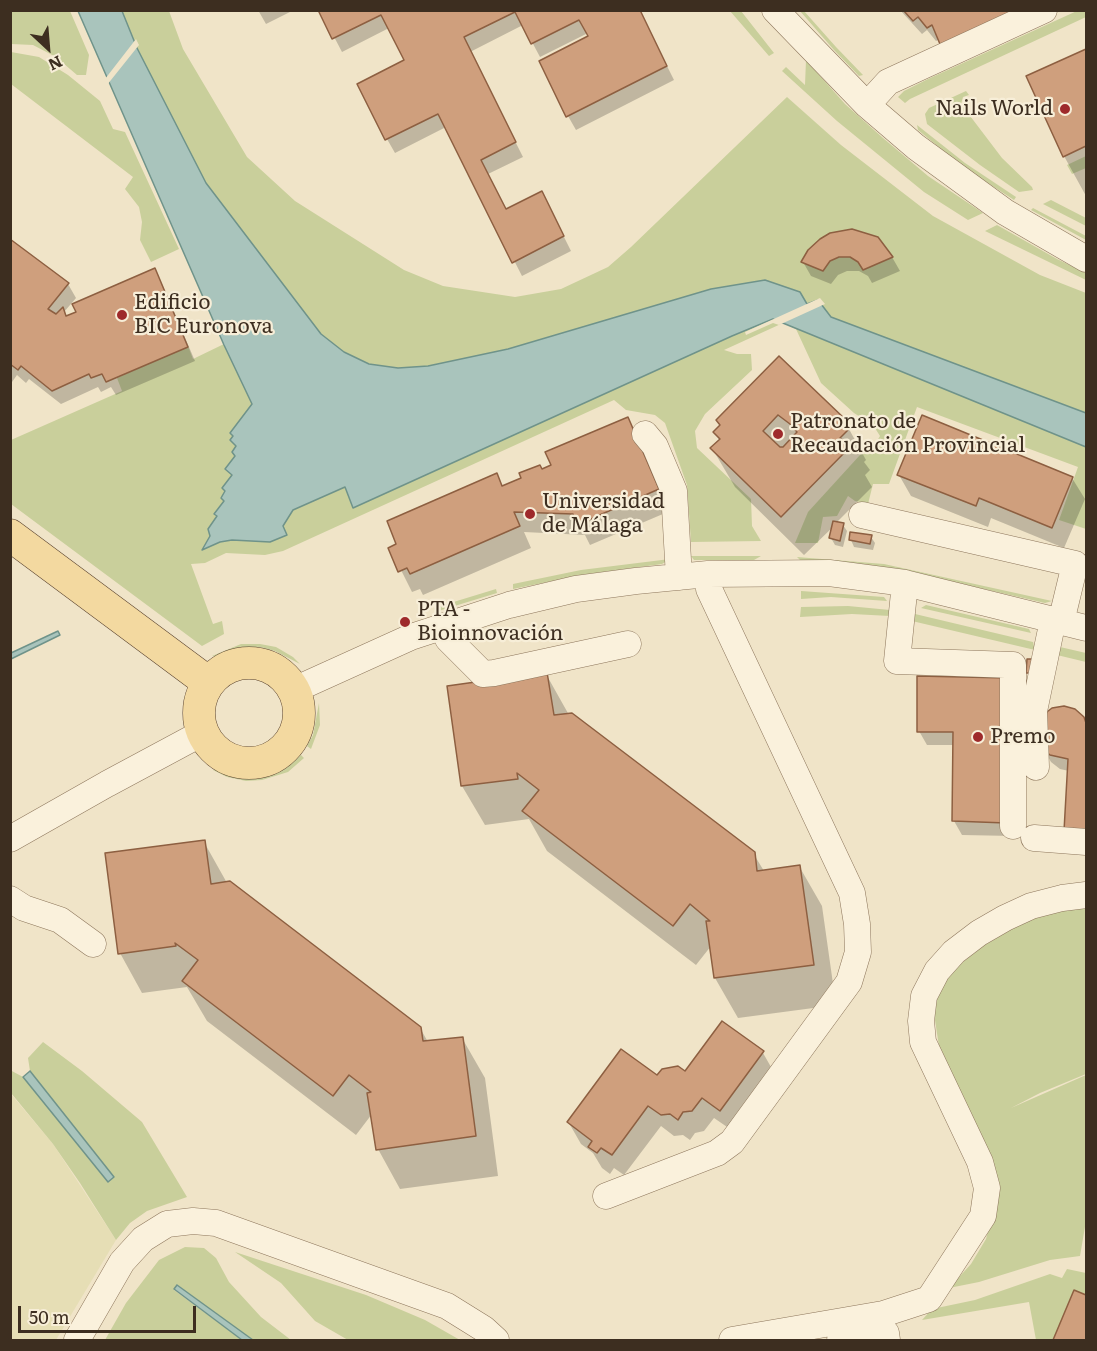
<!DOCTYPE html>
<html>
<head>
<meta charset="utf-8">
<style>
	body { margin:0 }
	#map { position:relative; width:1097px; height:1351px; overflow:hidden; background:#f0e4c8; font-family:Literata,serif }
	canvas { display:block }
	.frame { position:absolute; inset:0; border:12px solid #3d2e20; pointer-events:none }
	.north { position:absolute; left:18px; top:18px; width:60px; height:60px; -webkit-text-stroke:4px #f7eed8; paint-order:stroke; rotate:154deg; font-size:16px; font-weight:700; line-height:24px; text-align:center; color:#3d2e20 }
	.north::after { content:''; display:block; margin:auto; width:21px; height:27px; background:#3d2e20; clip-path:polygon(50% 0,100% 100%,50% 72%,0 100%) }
	.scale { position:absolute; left:18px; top:1306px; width:178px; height:27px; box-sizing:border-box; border:3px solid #3d2e20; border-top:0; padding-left:8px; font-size:18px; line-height:21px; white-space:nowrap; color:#3d2e20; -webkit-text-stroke:4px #f7eed8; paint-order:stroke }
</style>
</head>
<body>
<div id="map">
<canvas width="1097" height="1351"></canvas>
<div class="frame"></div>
<div class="north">N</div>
<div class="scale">50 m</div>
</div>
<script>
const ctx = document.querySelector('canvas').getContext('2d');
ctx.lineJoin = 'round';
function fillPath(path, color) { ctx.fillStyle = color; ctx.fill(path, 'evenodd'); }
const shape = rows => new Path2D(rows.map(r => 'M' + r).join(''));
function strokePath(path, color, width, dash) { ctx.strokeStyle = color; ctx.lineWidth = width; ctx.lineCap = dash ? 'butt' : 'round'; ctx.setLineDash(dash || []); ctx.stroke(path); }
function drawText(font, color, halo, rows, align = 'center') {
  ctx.font = font + ' Literata,serif'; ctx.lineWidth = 4.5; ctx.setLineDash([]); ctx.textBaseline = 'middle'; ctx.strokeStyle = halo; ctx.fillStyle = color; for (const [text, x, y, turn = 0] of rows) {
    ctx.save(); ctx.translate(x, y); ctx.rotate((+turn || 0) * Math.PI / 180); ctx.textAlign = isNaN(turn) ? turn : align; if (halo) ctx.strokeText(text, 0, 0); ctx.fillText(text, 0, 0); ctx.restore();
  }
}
fillPath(shape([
	[10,1093,53,1144,116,1240,56,1340,11,1340]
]), '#e6deb5');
fillPath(shape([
	[11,10,70,11,89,55,86,75,77,75,56,57,33,45,11,44],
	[1079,10,1086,11,1086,17,910,99,905,103,898,97,904,91,928,79],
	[78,11,169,11,183,49,247,157,295,201,404,270,443,286,515,297,561,289,608,267,631,247,787,97,841,145,933,216,1040,275,1086,293,1086,529,1059,520,1078,467,917,407,889,484,873,484,868,504,855,501,848,496,837,516,823,517,818,543,795,543,808,512,860,455,874,446,880,436,873,425,854,413,821,383,796,329,783,323,724,350,737,354,751,354,752,370,705,414,695,431,697,448,751,499,752,526,761,541,691,542,687,485,665,423,655,415,626,410,614,400,283,551,265,555,226,553,205,563,191,564,213,624,222,621,223,627,224,634,202,646,11,504,11,440,122,391,117,378,188,346,193,359,224,344],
	[730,11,741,11,774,53,769,56],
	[800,11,804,11,836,47,863,75,859,76,834,50],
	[11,52,39,57,68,75,100,101,113,129,125,132,179,249,151,262,140,240,142,222,139,207,125,189,133,177,11,84],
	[806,60,845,104,883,138,928,176,983,213,968,220,924,192,837,121,782,71,786,67,805,85],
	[966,91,969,95,963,97,961,104,1002,158,1032,187,1033,190,1019,192,980,165,927,124,925,114,929,108],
	[917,125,965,163,1016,197,1014,200,963,167,918,130],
	[1086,156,1086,168,1072,174,1067,165],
	[1051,200,1086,218,1086,226,1043,204],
	[1033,208,1086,236,1086,240,1031,210],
	[997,225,1057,259,1086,273,1086,280,985,231],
	[691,556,761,556,754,560,694,560],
	[797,557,884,564,1052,601,1045,603,914,573,801,561],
	[670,559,662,564,582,575,513,589,513,584,581,570],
	[496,589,497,593,435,612,434,608],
	[801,591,884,597,887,601,831,597,801,599],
	[926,605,1029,629,1031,633,921,608],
	[848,606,890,610,890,616,852,614,800,617,801,607],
	[915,614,1033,642,1035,650,912,621],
	[241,644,260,644,276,647,293,657,300,664,275,651,260,647,241,647,219,656,212,656],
	[1060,647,1086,653,1086,662,1057,655],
	[319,703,320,725,311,749,307,746,313,735],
	[301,755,304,758,288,772,262,780,246,781,227,777,213,770,218,768,247,778,261,777,285,769],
	[1082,904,1086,904,1086,1074,1040,1093,1011,1108,1086,1075,1086,1221,1080,1256,1050,1260,979,1282,949,1288,971,1264,986,1239,993,1211,942,1066,933,1007,948,974,983,946,1025,921],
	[43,1042,82,1071,142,1122,187,1197,147,1211,130,1223,116,1240,80,1183,53,1144,11,1093,10,1070,23,1077,108,1182,114,1177,30,1071,28,1058],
	[185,1247,204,1248,216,1258,229,1282,261,1317,291,1340,253,1340,177,1285,174,1290,242,1340,105,1340,126,1303,159,1260],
	[235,1252,366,1295,425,1320,460,1340,348,1340,315,1321,281,1283],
	[1067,1269,1086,1273,1086,1295,1074,1291,1053,1340,1036,1340,1029,1302,922,1320,932,1309,975,1300,1050,1274,1062,1278]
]), '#c9cf9b');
const water = shape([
	[78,11,122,11,137,48,206,183,321,334,344,352,369,364,398,368,428,366,508,349,711,289,765,280,800,292,807,304,818,300,831,317,1086,413,1086,447,773,319,732,336,353,508,345,487,293,510,283,526,287,535,270,542,232,540,220,542,202,550,210,536,208,529,217,516,214,514,224,501,221,498,225,491,222,488,232,475,225,469,235,456,232,452,236,446,230,440,233,436,230,433,252,404,224,345,78,11],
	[58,631,60,635,11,659,11,653,58,631],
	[30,1071,114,1177,108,1182,23,1077,30,1071],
	[177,1285,253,1340,242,1340,174,1289,177,1285]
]);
fillPath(water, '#a9c4bc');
strokePath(water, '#6f938a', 1.5);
fillPath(shape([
	[136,39,139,45,107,85,105,79],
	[820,298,825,304,779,325,773,323,746,335,745,332]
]), '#f0e4c8');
fillPath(shape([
	[258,10,294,10,266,24],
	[320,10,639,10,674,80,576,130,568,116,590,37,588,33,540,57,523,25,470,52,523,157,488,174,506,211,549,207,571,251,522,276,446,127,395,153,387,139,359,84,406,61,389,28,342,52],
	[900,10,1062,10,952,62,940,39,936,41,927,30,922,34],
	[1086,51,1086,196,1064,156,1028,77],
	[10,241,68,284,76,298,64,312,67,317,154,270,162,284,195,361,116,395,111,387,101,392,98,387,61,404,29,379,26,383,17,375,12,382],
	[810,251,892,257,900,271,872,283,868,276,859,271,847,271,838,275,831,284,811,276,803,262],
	[779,358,844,420,866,460,864,462,870,470,865,475,872,487,836,523,843,525,847,531,843,547,835,545,831,538,834,526,804,555,735,487,712,448,720,441,714,432],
	[628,419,639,439,636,439,661,497,664,496,670,511,590,545,585,535,524,532,531,548,423,595,420,589,412,592,390,548,496,475,503,487,542,471],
	[899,475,1072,478,1085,499,1064,548,991,518,988,527,911,496],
	[871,537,875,543,873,550,854,547,851,540],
	[546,674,569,715,753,853,764,871,799,866,822,906,836,1005,738,1018,715,978,711,946,696,965,547,851,529,819,485,825,462,786],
	[1007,679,1014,836,962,835,954,821,954,745,927,745,919,731],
	[1083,718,1086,724,1086,845,1069,771,1060,769,1051,762,1043,747],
	[204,842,227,883,420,1028,428,1042,462,1038,485,1078,498,1176,400,1189,378,1149,372,1114,356,1135,207,1021,187,987,142,993,120,953],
	[763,1053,775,1074,733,1131,714,1118,704,1131,695,1133,690,1140,683,1135,674,1136,661,1126,624,1175,614,1168,610,1174,602,1168,593,1153,581,1144,569,1123,657,1077,685,1073],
	[1075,1292,1086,1297,1086,1340,1055,1340]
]), '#0003');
const building = shape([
	[318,10,640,10,667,66,566,117,539,61,588,36,579,20,531,44,515,12,464,37,516,142,481,160,506,209,542,191,564,236,512,263,438,114,385,140,357,84,404,60,381,15,332,39,318,10],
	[903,10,1025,10,942,49,932,25,927,28,918,17,913,21,903,10],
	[1086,49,1086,146,1063,157,1026,76,1086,49],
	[852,229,878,237,893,257,863,270,858,262,850,257,839,257,830,261,823,271,801,262,808,250,820,239,830,233,852,229],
	[10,239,69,283,48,309,56,314,63,307,66,316,76,312,72,304,155,268,188,347,106,382,102,374,91,378,89,374,52,391,21,366,18,370,10,364,10,239],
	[779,356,845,419,840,424,848,430,840,438,850,447,781,517,710,448,720,439,713,432,720,425,716,420,779,356],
	[778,415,790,424,797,432,783,447,780,447,763,431,778,415],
	[922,415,1073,477,1052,528,979,498,976,506,897,475,922,415],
	[628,417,659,489,577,525,573,514,514,512,520,526,410,574,407,568,398,572,388,548,396,544,387,521,497,473,502,486,521,478,519,473,540,465,542,469,551,465,545,452,628,417],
	[833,521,844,523,840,541,829,538,833,521],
	[850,532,872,535,870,544,849,540,850,532],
	[1027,659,1034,659,1034,673,1026,673,1027,659],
	[547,672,554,715,572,713,755,852,757,871,800,865,814,965,714,978,706,921,710,921,690,904,673,926,522,811,539,790,517,773,518,779,461,786,447,686,547,672],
	[917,676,1008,678,1006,823,952,821,953,732,917,732,917,676],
	[1064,706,1075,709,1084,717,1086,723,1086,832,1064,831,1068,759,1050,755,1041,747,1043,715,1052,708,1064,706],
	[205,840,211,884,230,881,421,1027,423,1041,463,1037,476,1136,376,1150,367,1093,371,1092,349,1075,333,1096,182,981,198,960,175,943,176,946,118,954,105,853,205,840],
	[722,1021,764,1051,720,1111,702,1098,692,1111,683,1112,678,1120,670,1114,661,1115,648,1106,612,1155,601,1148,597,1153,588,1147,592,1141,567,1122,621,1049,657,1075,662,1069,678,1066,685,1071,722,1021],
	[1074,1290,1086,1295,1086,1340,1053,1340,1074,1290]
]);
fillPath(building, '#cf9f7d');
strokePath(building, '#8d5f41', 1.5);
const minor = shape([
	[775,10,867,105,916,147,1005,212,1086,259],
	[867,105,888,82,1044,10],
	[645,434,655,446,674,491,679,577],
	[862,515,1075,564,1061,622],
	[905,583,897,661,1013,665,1013,826],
	[443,626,448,639,483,674,494,673,628,644],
	[294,690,411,637,509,605,576,589,636,581,708,574,829,573,905,583,1086,628],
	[1036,767,1034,711,1053,620],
	[1034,838,1086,842],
	[10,839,107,784,202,733],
	[10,899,24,908,60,920,93,944],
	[606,1196,717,1153,732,1142,849,982,858,952,857,924,852,893,709,589,708,574],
	[77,1340,122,1262,143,1239,167,1224,193,1221,216,1223,447,1306,484,1329,496,1340],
	[732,1340,883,1314,929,1299,983,1216,987,1188,980,1162,923,1042,921,1021,924,996,937,971,954,952,979,933,1005,918,1031,906,1062,898,1086,895],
	[840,1340,886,1333,887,1340]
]);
const major = shape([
	[10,535,209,683],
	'199 713a50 50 0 1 1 100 0a50 50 0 1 1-100 0Z'
]);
strokePath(minor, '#8d765c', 27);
strokePath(major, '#5b4430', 33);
strokePath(minor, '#faf1dc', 26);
strokePath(major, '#f3d9a0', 32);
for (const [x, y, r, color] of [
	[1065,109,6,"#9e2a2b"],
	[122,315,6,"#9e2a2b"],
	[778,434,6,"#9e2a2b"],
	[530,514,6,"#9e2a2b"],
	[405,622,6,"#9e2a2b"],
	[978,737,6,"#9e2a2b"]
]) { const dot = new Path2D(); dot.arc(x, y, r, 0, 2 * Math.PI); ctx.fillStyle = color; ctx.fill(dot); strokePath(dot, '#f7eed8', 2); }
drawText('21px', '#3d2e20', '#f7eed8', [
	["Nails World",1053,109,"right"],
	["Edificio",134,303],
	["BIC Euronova",134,327],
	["Patronato de",790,422],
	["Recaudación Provincial",790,446],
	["Universidad",542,502],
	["de Málaga",542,526],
	["PTA -",417,610],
	["Bioinnovación",417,634],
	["Premo",990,737]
], 'left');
</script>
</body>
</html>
